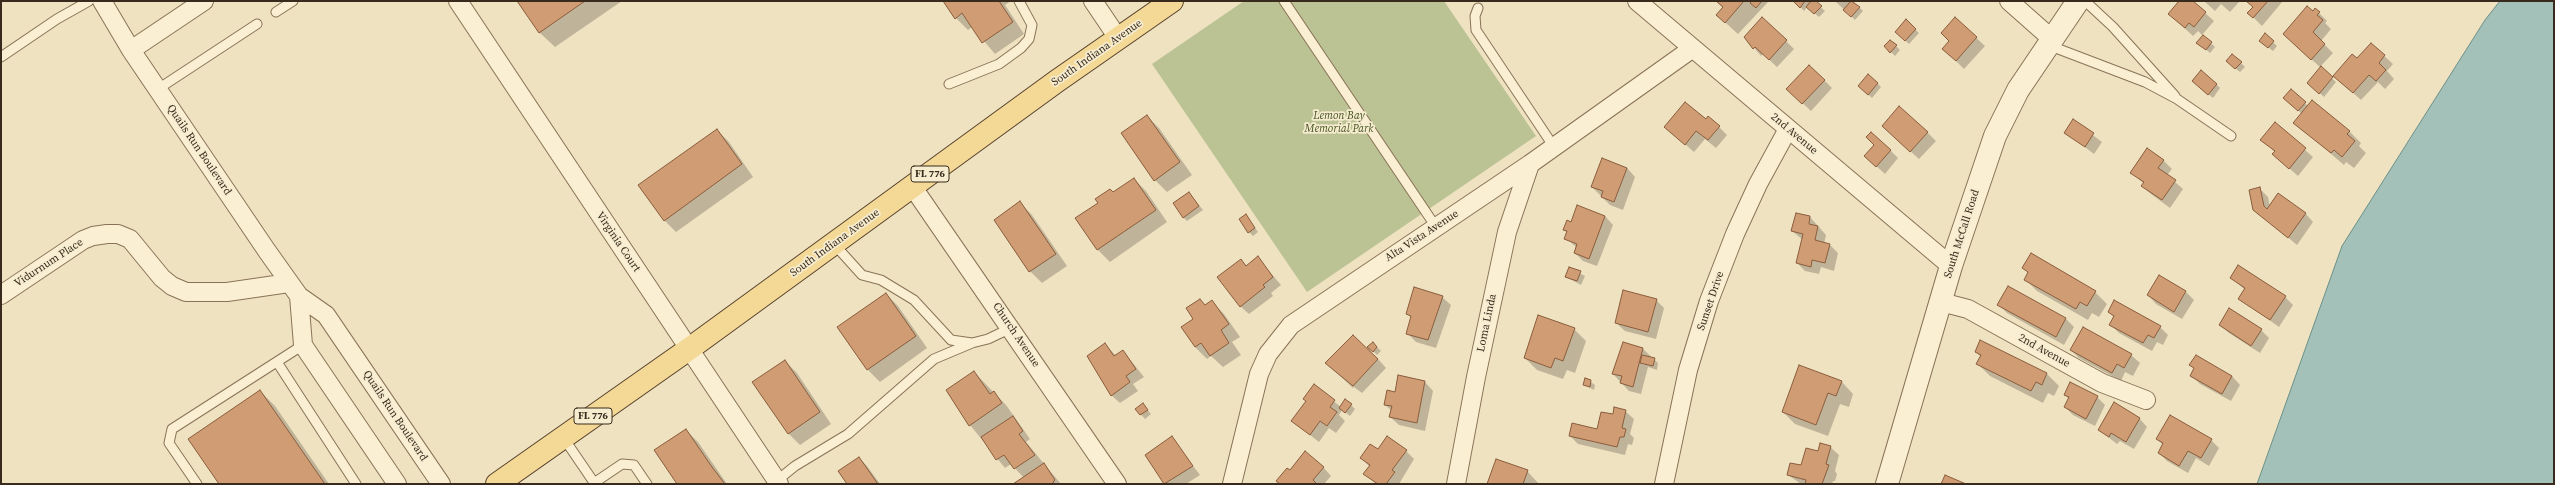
<!DOCTYPE html>
<html>
<head>
<meta charset="utf-8">
<style>
	body { margin:0 }
	#map { position:relative; width:2555px; height:485px; overflow:hidden; background:#efe2c0; font-family:"Source Serif 4",serif }
	canvas { display:block }
	.frame { position:absolute; inset:0; border:2px solid #382a1c; pointer-events:none }
</style>
</head>
<body>
<div id="map">
<canvas width="2555" height="485"></canvas>
<div class="frame"></div>
</div>
<script>
const ctx = document.querySelector('canvas').getContext('2d');
ctx.lineJoin = 'round';
function fillPath(path, color) { ctx.fillStyle = color; ctx.fill(path, 'evenodd'); }
const shape = rows => new Path2D(rows.map(r => 'M' + r).join(''));
function strokePath(path, color, width, dash) { ctx.strokeStyle = color; ctx.lineWidth = width; ctx.lineCap = dash ? 'butt' : 'round'; ctx.setLineDash(dash || []); ctx.stroke(path); }
function drawText(font, color, halo, rows, align = 'center') {
  ctx.font = font + ' "Source Serif 4",serif'; ctx.lineWidth = 3.5; ctx.setLineDash([]); ctx.textBaseline = 'middle'; ctx.strokeStyle = halo; ctx.fillStyle = color; for (const [text, x, y, turn = 0] of rows) {
    ctx.save(); ctx.translate(x, y); ctx.rotate((+turn || 0) * Math.PI / 180); ctx.textAlign = isNaN(turn) ? turn : align; if (halo) ctx.strokeText(text, 0, 0); ctx.fillText(text, 0, 0); ctx.restore();
  }
}
fillPath(shape([
	[1244,1,1444,1,1536,136,1307,292,1152,64]
]), '#bbc293');
const water = shape([
	[2500,1,2554,1,2554,484,2257,484,2342,246,2485,20,2500,1]
]);
fillPath(water, '#a3c1b9');
strokePath(water, '#6a8f87', 1);
fillPath(shape([
	[518,1,622,1,555,47,539,32],
	[946,1,1011,1,1005,5,1024,34,995,54,972,27,968,30,956,18],
	[1716,1,1769,1,1738,34,1717,15,1723,8],
	[1795,1,1814,1,1825,11,1819,17,1807,7,1804,11],
	[1835,1,1853,1,1863,11,1855,20],
	[2180,1,2192,1,2214,21,2202,35,2198,31,2193,36,2169,14],
	[2204,1,2240,1,2230,12,2221,4,2215,11],
	[2246,1,2283,1,2262,26,2249,13,2254,7],
	[2313,12,2319,13,2327,21,2325,23,2331,29,2321,41,2333,53,2320,67,2292,42],
	[1955,18,1985,46,1964,69,1952,57,1950,41],
	[1906,21,1919,33,1909,44,1900,36],
	[2203,36,2215,47,2210,53,2202,46],
	[1745,37,1786,41,1794,49,1777,67,1763,54,1761,56],
	[2273,42,2277,46,2273,51,2264,44],
	[2371,44,2393,64,2387,71,2394,79,2385,89,2378,82,2361,100,2334,76,2357,60],
	[1885,46,1896,46,1900,50,1895,56],
	[2241,63,2245,67,2240,72,2231,65],
	[2321,68,2336,82,2324,97,2312,86],
	[1824,80,1832,88,1811,111,1796,97],
	[1877,83,1881,87,1872,98,1863,90],
	[2216,84,2220,88,2213,98,2197,85],
	[2291,90,2308,106,2349,131,2361,143,2359,146,2366,153,2354,168,2346,162,2344,165,2295,123,2302,114,2289,101],
	[1147,116,1159,128,1192,175,1167,192,1155,180],
	[1706,121,1719,127,1727,135,1716,148,1705,139,1694,152,1665,127],
	[2074,121,2102,142,2094,154,2066,133],
	[2275,124,2313,157,2298,176,2273,154,2275,152,2262,140],
	[717,130,729,142,753,177,676,232,664,220],
	[1927,132,1936,141,1919,159,1891,134],
	[1890,150,1898,158,1885,174,1874,164],
	[2163,160,2172,169,2167,175,2183,189,2170,208,2151,194,2142,186,2144,184,2131,172],
	[1627,168,1635,177,1623,210,1610,205,1592,187],
	[1134,179,1146,191,1167,222,1110,262,1098,250,1077,219],
	[2260,189,2268,197,2270,207,2305,213,2313,222,2297,245,2254,209],
	[1189,193,1203,210,1187,221,1183,217],
	[1020,203,1032,215,1067,266,1042,283,1030,271],
	[1246,215,1258,232,1253,236,1249,232],
	[1605,216,1613,225,1597,266,1583,261,1575,253,1577,248,1566,238,1568,233,1564,230,1572,223],
	[1810,217,1826,235,1824,244,1830,245,1838,253,1834,271,1821,267,1819,274,1805,271,1797,263,1803,240,1792,231],
	[1258,258,1281,285,1271,293,1273,296,1249,314,1240,306,1241,260,1247,266],
	[1569,268,1585,276,1581,285,1566,277],
	[2023,268,2095,292,2107,304,2099,317,2092,313,2088,320,2037,291,2025,279,2029,273],
	[2231,277,2285,297,2293,305,2279,327,2240,299,2245,290],
	[2186,292,2194,300,2182,319,2156,304,2148,295],
	[886,294,898,306,927,348,880,382,868,370,838,327],
	[1442,297,1451,305,1436,348,1416,342,1407,333,1412,318,1407,314],
	[1656,300,1664,308,1656,339,1625,331,1616,323],
	[1212,302,1224,314,1240,337,1232,342,1241,355,1223,367,1211,356,1207,359,1195,347,1195,319],
	[1999,305,2066,319,2074,327,2064,345,2007,313],
	[2109,312,2160,327,2168,335,2163,345,2157,342,2152,351,2119,333,2110,324,2114,317],
	[2220,325,2261,330,2269,338,2260,353,2229,333],
	[1574,329,1586,341,1575,373,1567,370,1563,379,1537,370,1525,358],
	[1981,342,2047,374,2059,386,2054,396,2048,393,2043,403,1990,376,1978,364,1981,357,1976,352],
	[1373,343,1381,351,1377,355,1369,347],
	[1623,343,1642,348,1658,363,1657,370,1648,367,1641,394,1629,391,1613,374],
	[1105,344,1116,356,1123,351,1144,377,1133,384,1138,391,1120,403,1111,395],
	[2071,350,2131,355,2140,363,2133,376,2125,372,2121,381,2079,358],
	[1378,359,1386,368,1362,393,1354,387,1353,388,1326,363],
	[785,361,797,373,831,424,800,445,788,433],
	[2191,365,2232,376,2240,385,2231,401,2200,384,2191,375,2195,369],
	[974,372,1006,405,1030,439,1026,442,1061,484,1015,484,1024,478,1011,464,1005,468,970,425],
	[1399,377,1425,382,1433,391,1425,431,1399,425,1390,417,1392,411,1385,405,1395,393],
	[1586,379,1595,385,1594,390,1584,385],
	[1841,381,1853,394,1849,407,1840,404,1828,436,1795,424,1783,412],
	[1314,386,1341,407,1351,405,1355,409,1350,416,1342,410,1339,415,1345,421,1336,433,1329,428,1319,442,1292,421,1307,401],
	[260,391,275,406,329,484,220,484],
	[2065,395,2097,397,2105,405,2095,426,2073,415,2065,407,2069,399],
	[1146,408,1151,414,1145,419,1136,409],
	[1625,411,1634,419,1630,434,1634,438,1632,445,1628,444,1625,455,1578,444,1570,436,1597,430],
	[2139,418,2147,427,2134,449,2120,441,2117,444,2099,430],
	[686,430,698,442,727,484,678,484],
	[1172,438,1200,475,1186,484,1165,484,1146,455],
	[2157,439,2211,440,2219,448,2209,466,2196,458,2188,473,2167,461,2159,453,2163,445],
	[1830,447,1839,455,1835,471,1837,474,1835,481,1833,481,1832,484,1801,484,1788,475,1802,467,1819,452],
	[1378,451,1406,451,1414,459,1399,484,1376,484,1365,474,1370,467,1361,458],
	[859,458,867,466,880,484,849,484],
	[1323,467,1331,476,1324,484,1280,484,1290,471],
	[1527,471,1539,484,1488,484]
]), '#0003');
const building = shape([
	[517,1,585,1,539,33,517,1],
	[943,1,999,1,1013,22,982,43,962,13,955,19,943,1],
	[1716,1,1744,1,1725,23,1716,15,1723,7,1716,1],
	[1752,1,1762,1,1756,8,1750,3,1752,1],
	[1793,1,1805,1,1800,8,1793,1],
	[1811,1,1816,1,1822,6,1814,14,1806,7,1811,1],
	[1851,1,1860,7,1851,17,1843,10,1851,1],
	[2179,1,2193,1,2206,12,2194,27,2189,23,2185,28,2168,14,2179,1],
	[2246,1,2268,1,2253,18,2247,13,2253,7,2246,1],
	[2307,6,2313,11,2315,8,2320,12,2317,15,2323,20,2313,32,2325,44,2311,60,2283,34,2307,6],
	[1762,17,1787,40,1769,60,1755,47,1753,49,1744,37,1762,17],
	[1955,17,1977,37,1956,61,1942,49,1949,41,1941,33,1955,17],
	[1906,19,1916,29,1905,41,1895,32,1906,19],
	[2265,33,2274,41,2268,48,2259,41,2265,33],
	[2203,35,2212,42,2206,50,2196,43,2203,35],
	[1890,40,1897,45,1890,53,1884,46,1890,40],
	[2371,43,2385,55,2379,63,2386,70,2376,81,2369,75,2353,93,2333,76,2352,54,2357,58,2371,43],
	[2232,54,2242,62,2235,69,2226,61,2232,54],
	[1809,65,1825,80,1802,104,1786,89,1809,65],
	[2321,66,2333,77,2319,94,2307,83,2321,66],
	[2201,70,2217,84,2208,95,2192,81,2201,70],
	[1868,74,1878,83,1868,95,1858,86,1868,74],
	[2291,89,2306,102,2298,111,2283,98,2291,89],
	[2312,100,2350,131,2347,134,2355,141,2342,157,2334,150,2331,153,2293,123,2312,100],
	[1685,102,1706,119,1708,116,1720,126,1708,140,1696,131,1685,145,1664,127,1685,102],
	[1899,106,1928,132,1910,152,1882,126,1899,106],
	[1147,115,1180,162,1154,181,1121,133,1147,115],
	[2073,119,2094,133,2085,147,2064,133,2073,119],
	[2275,122,2306,148,2289,169,2272,154,2275,151,2260,140,2275,122],
	[717,129,742,164,664,221,638,185,717,129],
	[1871,132,1891,150,1876,167,1864,156,1874,145,1866,137,1871,132],
	[2147,148,2164,160,2158,168,2176,180,2162,200,2141,186,2144,182,2130,173,2147,148],
	[1602,158,1627,168,1614,202,1601,197,1603,191,1591,187,1602,158],
	[1134,178,1156,210,1097,250,1075,218,1098,203,1095,199,1110,189,1113,192,1134,178],
	[2260,187,2264,206,2267,209,2278,193,2306,213,2288,238,2253,210,2249,190,2260,187],
	[1189,192,1199,206,1183,218,1173,203,1189,192],
	[1020,201,1056,254,1029,272,994,220,1020,201],
	[1577,205,1605,216,1589,259,1574,253,1577,244,1564,239,1567,231,1563,230,1567,220,1571,222,1577,205],
	[1796,213,1810,216,1809,224,1818,226,1815,240,1830,244,1825,263,1812,260,1811,267,1796,263,1803,234,1791,231,1796,213],
	[1246,214,1255,228,1248,233,1239,219,1246,214],
	[2031,253,2096,291,2087,306,2080,302,2076,309,2024,280,2028,272,2022,268,2031,253],
	[1258,256,1273,277,1263,285,1265,287,1240,307,1217,277,1241,259,1246,266,1258,256],
	[2238,265,2286,296,2270,320,2238,299,2245,288,2230,278,2238,265],
	[1569,267,1581,271,1577,281,1565,277,1569,267],
	[2159,275,2186,291,2174,312,2147,295,2159,275],
	[2008,286,2066,318,2056,337,1997,305,2008,286],
	[1414,287,1443,296,1428,340,1406,334,1411,316,1406,314,1414,287],
	[1623,290,1657,299,1648,332,1615,323,1623,290],
	[886,293,916,336,867,370,837,327,886,293],
	[1200,299,1205,305,1212,300,1229,324,1221,330,1229,343,1210,356,1201,343,1195,347,1181,327,1193,319,1186,308,1200,299],
	[2114,300,2161,326,2154,338,2148,335,2143,343,2109,325,2114,316,2108,312,2114,300],
	[2229,308,2262,329,2251,346,2219,325,2229,308],
	[1538,315,1575,328,1563,361,1555,358,1551,368,1524,358,1538,315],
	[2083,327,2132,354,2124,368,2117,364,2112,373,2070,350,2083,327],
	[1353,335,1378,359,1353,386,1325,363,1353,335],
	[1980,340,2047,373,2042,385,2036,382,2031,391,1976,364,1981,355,1975,352,1980,340],
	[1373,342,1377,347,1373,352,1367,347,1373,342],
	[1623,342,1643,348,1633,387,1620,383,1622,376,1612,374,1623,342],
	[1105,343,1114,356,1123,350,1136,369,1126,376,1130,382,1111,396,1087,356,1105,343],
	[1642,355,1655,358,1653,366,1640,363,1642,355],
	[2196,355,2232,376,2222,394,2190,376,2194,368,2189,365,2196,355],
	[785,360,820,412,788,434,752,382,785,360],
	[1799,365,1842,381,1836,396,1828,393,1816,425,1782,412,1799,365],
	[974,371,990,394,994,391,1002,403,969,426,946,390,974,371],
	[1398,375,1425,381,1417,423,1389,417,1392,406,1384,405,1387,390,1395,392,1398,375],
	[1585,378,1591,380,1590,387,1583,385,1585,378],
	[2070,382,2098,396,2086,419,2064,407,2069,397,2064,395,2070,382],
	[1314,384,1335,400,1330,407,1337,412,1327,426,1320,421,1310,435,1291,421,1306,401,1303,399,1314,384],
	[260,390,325,484,219,484,188,439,260,390],
	[1345,399,1352,404,1345,413,1339,408,1345,399],
	[2114,402,2140,418,2126,442,2111,433,2109,437,2098,430,2114,402],
	[1143,403,1148,410,1140,415,1135,409,1143,403],
	[1614,407,1626,410,1622,428,1626,429,1624,437,1620,437,1617,447,1569,436,1572,423,1597,429,1601,412,1613,414,1614,407],
	[2170,415,2212,439,2201,458,2188,451,2179,466,2158,453,2163,443,2156,439,2170,415],
	[1013,416,1023,431,1019,434,1035,455,1014,469,1004,455,996,460,981,437,1013,416],
	[686,429,712,467,725,484,677,484,654,450,686,429],
	[1172,436,1193,466,1164,484,1145,455,1172,436],
	[1387,436,1407,450,1392,470,1395,472,1386,484,1378,484,1363,474,1370,465,1360,458,1370,444,1378,449,1387,436],
	[1820,443,1831,446,1826,464,1829,465,1822,484,1805,484,1806,480,1787,475,1790,463,1801,465,1806,448,1818,451,1820,443],
	[1305,451,1324,467,1313,480,1317,484,1280,484,1276,481,1287,468,1290,470,1305,451],
	[859,457,878,484,847,484,838,471,859,457],
	[1496,459,1528,470,1523,484,1487,484,1496,459],
	[1044,463,1055,480,1053,482,1054,484,1013,484,1044,463],
	[1945,475,1966,484,1941,484,1945,475]
]);
fillPath(building, '#cf9c74');
strokePath(building, '#895c3c', 1);
const service = shape([
	[1284,1,1436,227],
	[2085,1,2113,27,2175,96],
	[1478,8,1475,16,1476,30,1554,147],
	[276,12,293,1],
	[2048,45,2145,82,2177,99,2231,136],
	[1,57,57,19,89,1],
	[949,84,999,64,1021,48,1029,39,1032,25,1019,1],
	[158,89,257,24],
	[834,244,862,275,881,280,914,300,951,340,972,343,988,339,1011,328],
	[277,362,356,484],
	[563,437,595,484],
	[594,483,622,464,634,465,647,484],
	[774,483,795,466,848,434,934,359,972,343],
	[197,484,169,443,172,429,303,345]
]);
const minor = shape([
	[102,1,131,50,267,251,299,296,326,315,441,484],
	[458,1,779,484],
	[1093,1,1118,38],
	[1637,1,1951,266],
	[2009,1,2052,39],
	[131,50,204,1],
	[912,186,1117,484],
	[1,295,83,240,93,236,107,234,118,234,130,239,162,278,172,286,186,292,227,292,289,283],
	[299,296,303,345,397,484],
	[1941,302,1968,309,2102,383,2146,400],
	[1232,484,1259,374,1268,354,1291,325,1530,164,1693,48],
	[1456,484,1476,377,1507,232,1530,164],
	[1664,484,1688,370,1709,301,1735,234,1758,184,1788,129]
]);
const tertiary = shape([
	[1887,484,1951,266,1995,136,2018,90,2078,1]
]);
const primary = shape([
	[497,484,689,349,1057,81,1172,1]
]);
strokePath(service, '#897357', 11);
strokePath(minor, '#897357', 20);
strokePath(tertiary, '#897357', 24);
strokePath(primary, '#56402c', 24);
strokePath(service, '#faefd3', 9);
strokePath(minor, '#faefd3', 18);
strokePath(tertiary, '#faefd3', 22);
strokePath(primary, '#f4d996', 22);
for (const [x, y, w] of [
	[930,174,38],
	[593,416,38]
]) { const box = new Path2D(); box.roundRect(x - w / 2, y - 8, w, 16, 3); ctx.fillStyle = '#f6ecd0'; ctx.fill(box); strokePath(box, '#382a1c', 1); }
drawText('bold 10px', '#382a1c', null, [
	["FL 776",930,174],
	["FL 776",593,416]
]);
drawText('11px', '#382a1c', '#f6ecd0', [
	["South Indiana Avenue",1097,53,-35],
	["2nd Avenue",1794,134,40],
	["Quails Run Boulevard",199,150,56],
	["South McCall Road",1962,234,-72],
	["Alta Vista Avenue",1422,236,-33],
	["Virginia Court",618,242,56],
	["South Indiana Avenue",835,243,-36],
	["Vidurnum Place",49,263,-33],
	["Sunset Drive",1711,301,-71],
	["Loma Linda",1487,323,-78],
	["Church Avenue",1016,335,56],
	["2nd Avenue",2044,351,29],
	["Quails Run Boulevard",395,416,56]
]);
drawText('italic 11px', '#475522', '#f6ecd0', [
	["Lemon Bay",1339,116],
	["Memorial Park",1339,129]
]);
</script>
</body>
</html>
